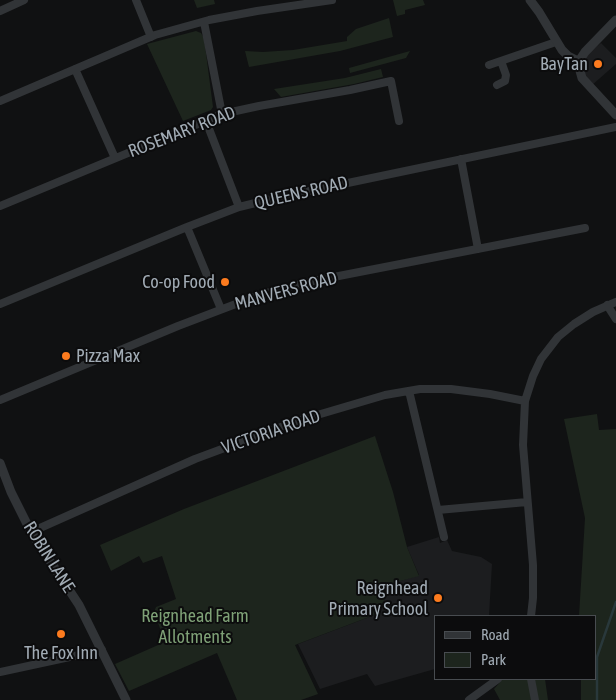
<!DOCTYPE html>
<html>
<head>
<meta charset="utf-8">
<style>
	body { margin:0 }
	#map { position:relative; width:616px; height:700px; overflow:hidden; background:#101112; font-family:"Asap Condensed",sans-serif }
	canvas { display:block }
	.legend { position:absolute; left:434px; top:615px; width:162px; height:65px; box-sizing:border-box; background:#0c0c0d; border:1px solid #484c50; margin:0; padding:6px 9px; list-style:none; font-size:15px; color:#a1abb4 }
	.legend li { display:flex; align-items:center; gap:10px; height:25px }
	.legend b { width:25px; border:1px solid #484c50 }
</style>
</head>
<body>
<div id="map">
<canvas width="616" height="700"></canvas>
<ul class="legend">
<li><b style="height:6px;background:#313437"></b>Road</li>
<li><b style="height:14px;background:#1d251d"></b>Park</li>
</ul>
</div>
<script>
const ctx = document.querySelector('canvas').getContext('2d');
ctx.lineJoin = 'round';
function fillPath(path, color) { ctx.fillStyle = color; ctx.fill(path, 'evenodd'); }
const shape = rows => new Path2D(rows.map(r => 'M' + r).join(''));
function strokePath(path, color, width, dash) { ctx.strokeStyle = color; ctx.lineWidth = width; ctx.lineCap = dash ? 'butt' : 'round'; ctx.setLineDash(dash || []); ctx.stroke(path); }
function drawText(font, color, halo, rows, align = 'center') {
  ctx.font = font + ' "Asap Condensed",sans-serif'; ctx.lineWidth = 4; ctx.setLineDash([]); ctx.textBaseline = 'middle'; ctx.strokeStyle = halo; ctx.fillStyle = color; for (const [text, x, y, turn = 0] of rows) {
    ctx.save(); ctx.translate(x, y); ctx.rotate((+turn || 0) * Math.PI / 180); ctx.textAlign = isNaN(turn) ? turn : align; if (halo) ctx.strokeText(text, 0, 0); ctx.fillText(text, 0, 0); ctx.restore();
  }
}
fillPath(shape([
	[601,43,616,58,616,64,591,86,582,73,582,65,587,54],
	[439,537,440,543,447,540,452,551,481,557,492,564,489,616,435,616,435,669,375,686,367,674,320,689,298,644,377,614,393,583,419,575,407,547]
]), '#1c1d1f');
fillPath(shape([
	[194,0,214,0,215,4,197,8],
	[393,0,423,0,425,5,405,10,405,14,397,16],
	[389,18,393,37,340,51,249,67,245,51,263,52,293,50,347,41,347,37,356,29],
	[196,31,201,33,204,38,213,107,211,110,183,121,147,44],
	[410,51,406,58,350,73,349,68],
	[381,69,383,77,354,84,281,97,274,89,345,78],
	[597,414,599,430,616,429,616,700,581,700,581,679,595,679,595,616,579,616,585,518,564,419],
	[375,436,393,492,407,547,419,576,393,583,377,614,295,645,318,694,301,700,237,700,217,653,129,691,115,664,165,642,154,612,156,607,176,599,162,556,143,563,139,556,111,571,100,545,184,509],
	[503,679,545,679,548,700,500,700,494,689]
]), '#1d251d');
strokePath(shape([
	[597,700,597,657,616,602]
]), '#29383b', 2.5);
strokePath(shape([
	[136,0,151,37],
	[0,11,24,0],
	[204,22,222,114],
	[489,65,556,42],
	[75,69,115,158],
	[497,85,505,81,506,75,501,61],
	[0,101,155,35,209,20,257,11,332,0],
	[206,121,239,207],
	[461,159,478,249],
	[0,206,222,114,259,106,350,90,391,81,399,121],
	[187,227,221,309],
	[0,304,187,227,239,207,276,198,616,127],
	[607,305,616,319],
	[409,391,444,537],
	[0,400,178,326,262,294,308,282,585,228],
	[438,510,527,502],
	[31,532,195,459,297,421,385,395,420,389,451,389,490,394,525,401],
	[531,616,533,598,533,565,523,445,525,401,533,376,541,359,558,337,574,324,593,312,616,302],
	[0,672,102,650],
	[531,679,535,700],
	[469,700,498,679]
]), '#313437', 8);
strokePath(shape([
	[530,0,539,12,562,50,568,56,580,62],
	[616,20,585,52,581,58,579,67,582,78,616,115],
	[0,463,11,492,31,532,79,605,126,700]
]), '#313437', 9);
for (const [x, y, r, color] of [
	[598,64,5,"#fc7b1e"],
	[225,282,5,"#fc7b1e"],
	[66,356,5,"#fc7b1e"],
	[438,598,5,"#fc7b1e"],
	[61,634,5,"#fc7b1e"]
]) { const dot = new Path2D(); dot.arc(x, y, r, 0, 2 * Math.PI); ctx.fillStyle = color; ctx.fill(dot); strokePath(dot, '#0c0c0d', 2); }
drawText('18px', '#a1abb4', '#0c0c0d', [
	["BayTan",588,64],
	["Co-op Food",215,282],
	["Pizza Max",76,356,"left"],
	["Reignhead",428,588],
	["Primary School",428,609],
	["The Fox Inn",61,653,"center"]
], 'right');
drawText('18px', '#a1abb4', '#0c0c0d', [
	["ROSEMARY ROAD",182,132,-21],
	["QUEENS ROAD",301,193,-13],
	["MANVERS ROAD",286,291,-15],
	["VICTORIA ROAD",271,432,-19],
	["ROBIN LANE",49,557,58]
]);
drawText('18px', '#7ea076', '#0c0c0d', [
	["Reignhead Farm",195,616],
	["Allotments",195,637]
]);
</script>
</body>
</html>
